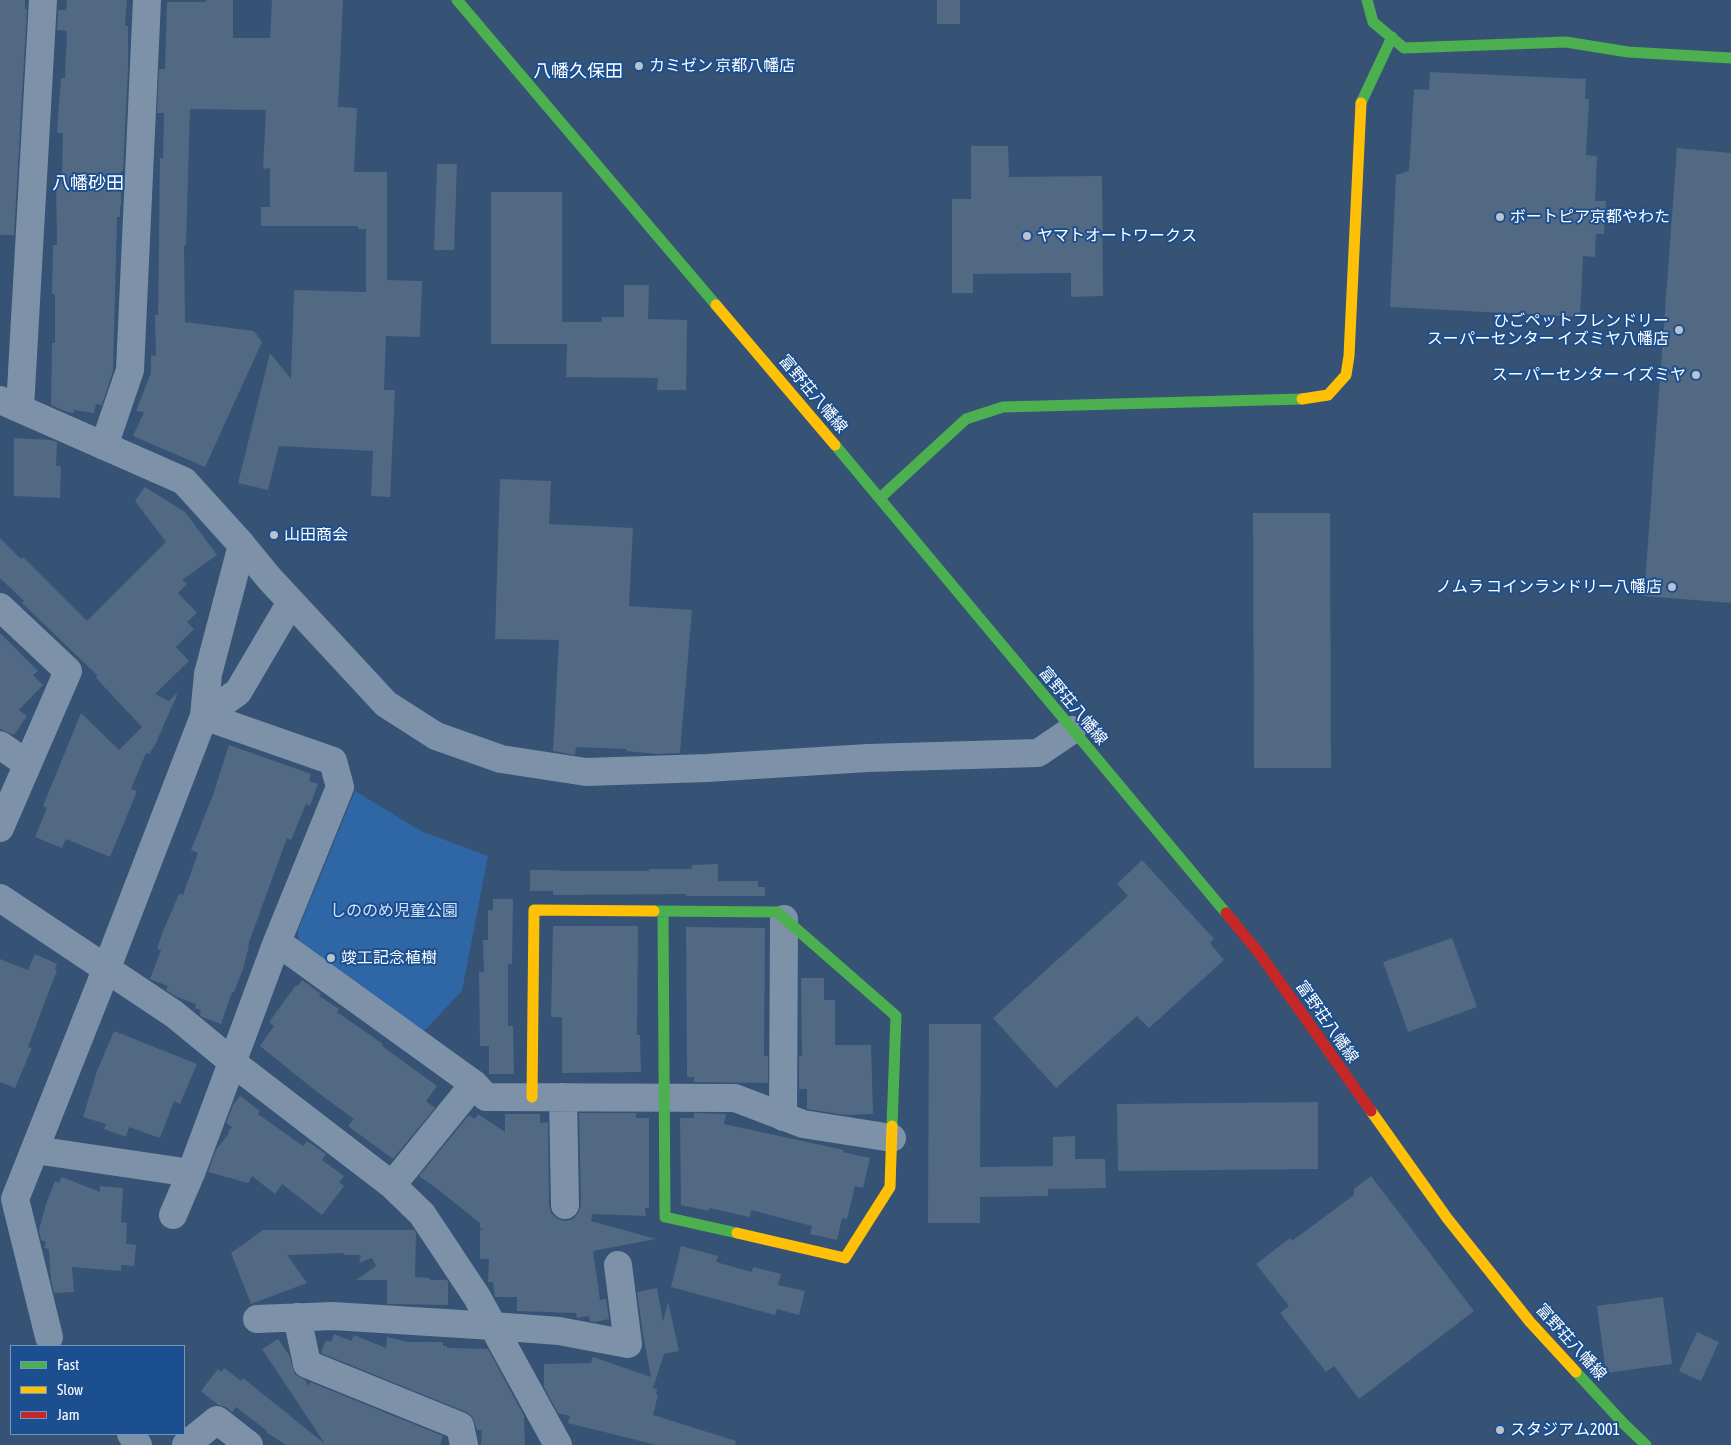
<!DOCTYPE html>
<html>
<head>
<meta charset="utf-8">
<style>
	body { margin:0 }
	#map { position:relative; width:1731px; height:1445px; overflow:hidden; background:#365274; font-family:"Asap Condensed",sans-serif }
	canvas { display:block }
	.legend { position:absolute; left:10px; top:1345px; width:175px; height:90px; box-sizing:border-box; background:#1b4f8f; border:1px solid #7695bc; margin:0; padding:6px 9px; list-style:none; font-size:15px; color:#fff }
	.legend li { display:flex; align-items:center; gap:10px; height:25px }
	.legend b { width:25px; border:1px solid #7695bc }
</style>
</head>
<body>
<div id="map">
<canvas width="1731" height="1445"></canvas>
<ul class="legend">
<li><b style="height:6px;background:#4caf50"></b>Fast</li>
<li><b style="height:6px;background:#ffc107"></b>Slow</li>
<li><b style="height:6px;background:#c62828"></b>Jam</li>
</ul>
</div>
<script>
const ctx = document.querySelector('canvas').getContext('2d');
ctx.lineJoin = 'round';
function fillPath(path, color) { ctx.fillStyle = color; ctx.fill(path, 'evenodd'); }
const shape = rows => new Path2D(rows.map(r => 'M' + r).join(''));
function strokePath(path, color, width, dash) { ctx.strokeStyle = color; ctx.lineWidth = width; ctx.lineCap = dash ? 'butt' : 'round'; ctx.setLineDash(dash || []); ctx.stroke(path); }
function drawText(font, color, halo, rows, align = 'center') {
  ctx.font = font + ' "Asap Condensed","Noto Sans JP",sans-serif'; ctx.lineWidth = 4; ctx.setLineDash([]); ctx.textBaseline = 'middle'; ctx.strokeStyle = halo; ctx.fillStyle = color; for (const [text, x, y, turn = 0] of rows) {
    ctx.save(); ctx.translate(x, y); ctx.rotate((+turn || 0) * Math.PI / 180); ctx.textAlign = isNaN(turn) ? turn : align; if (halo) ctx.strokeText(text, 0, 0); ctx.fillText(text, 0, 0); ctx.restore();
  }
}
fillPath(shape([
	[355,791,421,831,488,856,462,991,422,1033,299,945,298,930]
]), '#2f66a5');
fillPath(shape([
	[0,0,25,0,25,9,27,9,14,235,0,235],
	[67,0,127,0,125,26,128,26,128,69,123,171,121,171,121,206,120,206,120,217,117,217,113,371,102,405,96,404,94,413,74,410,74,413,67,412,51,405,52,343,55,343,55,294,52,294,53,245,57,245,56,176,62,176,63,133,57,133,61,78,65,78,67,31,57,30,58,10,66,10],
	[206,0,233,0,233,38,270,38,272,0,343,0,338,107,357,108,354,172,387,172,387,280,422,281,420,337,386,336,384,390,395,390,390,497,371,496,373,451,279,446,268,490,238,483,270,353,291,379,294,290,366,292,366,229,358,229,358,226,261,226,261,207,270,207,270,168,263,169,266,110,190,109,186,245,184,245,185,322,254,331,262,342,205,467,133,436,144,412,136,411,151,373,151,355,156,356,155,315,158,315,160,158,163,158,164,113,157,113,159,69,165,69,167,2,206,2],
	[937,0,960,0,960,24,937,24],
	[1430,72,1586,79,1585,99,1589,99,1586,155,1597,156,1595,201,1606,201,1604,234,1596,234,1595,257,1583,256,1580,317,1390,307,1396,175,1409,171,1414,89,1429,90],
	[971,146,1008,146,1009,177,1102,176,1103,296,1071,297,1071,273,973,274,973,293,952,293,952,199,971,199],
	[1677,148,1731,153,1731,603,1644,596],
	[437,164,457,164,454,250,434,250],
	[491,192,562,192,562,322,602,322,602,317,624,317,624,285,649,285,648,319,687,320,686,390,657,390,658,378,566,377,567,344,491,344],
	[14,438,51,440,57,442,56,466,61,466,60,498,14,496],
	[500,479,551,481,549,524,633,528,629,606,692,610,680,753,657,754,626,751,626,749,576,747,575,755,553,751,559,640,495,639],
	[145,487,185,512,217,555,182,580,187,584,178,593,197,613,187,622,194,629,176,647,189,661,155,694,169,701,176,694,177,695,155,745,149,754,146,753,131,789,137,791,110,857,66,839,62,848,35,837,47,808,43,806,81,713,119,750,142,727,96,678,97,675,22,603,24,601,0,578,0,538,21,559,23,557,87,621,166,542,135,501],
	[1253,513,1330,513,1331,768,1254,768],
	[0,633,38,671,33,675,43,685,19,710,27,716,14,735,0,729],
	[229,745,311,774,309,781,318,784,310,806,306,804,291,840,287,838,248,945,249,946,243,969,234,992,232,992,221,1024,202,1017,200,1015,201,1010,195,1008,196,1004,177,997,166,990,168,986,150,979,161,950,157,949,162,934,179,894,183,895,198,853,191,850,213,795],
	[1142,860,1214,939,1210,943,1224,960,1149,1028,1137,1016,1056,1088,993,1018,1128,896,1117,884],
	[718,864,718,881,758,881,758,887,765,887,765,896,686,896,686,894,553,895,553,891,530,891,530,870,559,870,559,871,649,871,649,869,692,869,692,865],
	[493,899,513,899,512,964,508,964,508,1026,513,1026,514,1074,489,1074,489,1046,480,1046,479,972,484,972,483,940,488,940,488,910,493,910],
	[553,926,638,926,637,1035,640,1035,641,1072,562,1073,562,1017,551,1017],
	[686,927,765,928,764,1056,768,1056,768,1083,694,1082,694,1077,687,1077],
	[1452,938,1477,1007,1408,1032,1383,962],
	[35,954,57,964,55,969,57,970,28,1047,32,1048,15,1088,0,1082,0,959,28,970],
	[801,978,824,978,824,1000,835,1000,835,1045,871,1045,873,1114,845,1115,807,1109,807,1089,799,1089,799,1056,802,1056],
	[302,980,321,994,319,996,339,1009,337,1012,383,1044,382,1046,437,1086,426,1101,435,1108,393,1159,348,1126,354,1119,317,1092,260,1046,274,1026,269,1022,296,985,298,986],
	[929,1024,981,1024,980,1167,1053,1166,1053,1137,1075,1136,1075,1159,1105,1159,1106,1188,1048,1189,1048,1196,980,1197,980,1223,928,1223],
	[114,1031,197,1064,180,1104,174,1101,160,1138,129,1127,126,1137,104,1129,106,1124,83,1117,97,1071],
	[240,1096,260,1111,258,1114,303,1146,307,1141,326,1154,322,1160,344,1176,339,1182,344,1186,322,1215,282,1184,275,1194,252,1176,248,1183,208,1172,216,1150,229,1133,228,1132,232,1127,226,1123,233,1105],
	[1318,1102,1318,1169,1118,1171,1117,1104],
	[579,1113,636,1113,636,1118,649,1118,649,1208,645,1208,646,1216,592,1214,591,1221,656,1239,593,1251,600,1300,606,1299,609,1319,595,1322,590,1321,589,1316,577,1318,576,1313,517,1311,517,1297,495,1297,493,1282,488,1282,489,1259,480,1259,480,1230,483,1230,480,1228,480,1223,436,1188,419,1176,469,1115,475,1119,478,1114,505,1132,505,1114,540,1114,540,1123,548,1122,549,1205,551,1213,558,1219,566,1221,573,1219,578,1213,581,1205],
	[694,1113,726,1114,724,1124,844,1150,843,1152,870,1158,863,1188,855,1186,847,1219,842,1218,837,1240,810,1234,812,1226,751,1210,750,1217,709,1208,709,1211,681,1205,680,1118,694,1118],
	[1371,1176,1474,1311,1359,1399,1334,1366,1326,1372,1280,1313,1289,1306,1256,1264,1290,1238,1292,1241,1354,1195,1354,1189],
	[62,1177,100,1192,100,1186,123,1188,121,1222,127,1223,126,1244,136,1245,134,1266,121,1265,121,1271,72,1267,74,1292,54,1293,51,1280,49,1249,44,1248,46,1242,41,1240,39,1230,46,1204,55,1181,59,1183],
	[263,1230,414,1230,416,1233,415,1277,430,1278,430,1280,447,1280,448,1282,448,1305,387,1304,387,1280,356,1280,376,1266,372,1258,359,1263,361,1255,344,1255,344,1253,287,1255,307,1283,251,1304,231,1253],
	[681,1246,718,1256,716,1262,752,1272,753,1267,781,1274,778,1285,805,1291,799,1315,777,1309,775,1315,671,1287],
	[657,1288,663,1322,668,1302,679,1351,664,1354,653,1388,657,1389,656,1394,658,1395,653,1415,736,1441,735,1445,657,1445,568,1423,570,1416,558,1413,544,1387,544,1364,591,1363,593,1357,651,1377,643,1334,637,1292],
	[1663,1297,1672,1364,1606,1373,1597,1306],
	[1697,1332,1719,1342,1701,1381,1679,1371],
	[334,1334,351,1341,354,1335,386,1348,387,1337,408,1342,443,1342,443,1346,447,1346,447,1348,488,1349,524,1416,525,1445,481,1445,482,1430,477,1430,472,1416,466,1412,321,1353,326,1340,331,1342],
	[278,1339,289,1355,295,1374,305,1380,309,1386,310,1382,443,1436,440,1445,286,1445,266,1432,267,1431,236,1407,232,1412,226,1407,218,1405,201,1391,218,1369,221,1372,224,1368,241,1381,243,1378,325,1444,262,1349]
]), '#526984');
strokePath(shape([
	[0,400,184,481,242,545,269,578,386,704,436,736,501,759,586,772,707,768,868,758,1038,753,1072,730],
	[20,408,43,0],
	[104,446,130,370,147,0],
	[242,545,208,674,204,716,333,761,340,787,277,942,474,1084,392,1185],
	[0,607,68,671,0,828],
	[0,745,27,764],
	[0,898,174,1014,241,1069,392,1185,422,1214,477,1297,558,1445],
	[474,1084,486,1097,735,1098,803,1124,892,1138],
	[563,1097,565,1205],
	[783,1117,784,919],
	[35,1150,191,1173],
	[173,1215,191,1173,277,942],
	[297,1317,307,1364,460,1426,464,1445],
	[257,1319,333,1316,493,1326,559,1331,628,1344,618,1265],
	[49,1337,15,1199,106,970,204,716,238,692,291,602],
	[131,1434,138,1445],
	[186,1445,217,1420,249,1445]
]), '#7d92a8', 28);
strokePath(shape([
	[457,0,716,305],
	[1367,0,1373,22,1404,48,1566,42,1628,52,1731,58],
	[1361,103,1392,37],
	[835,445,1226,913],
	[880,498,966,419,1003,407,1302,399],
	[654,911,777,912,896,1016,892,1126],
	[663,911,665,1217,737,1233],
	[1576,1372,1624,1424,1646,1445]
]), '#4caf50', 11);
strokePath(shape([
	[716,305,835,445],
	[1302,399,1328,395,1346,375,1349,356,1361,103],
	[532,1097,534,910,654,911],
	[1371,1111,1447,1218,1530,1322,1576,1372],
	[737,1233,845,1258,890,1187,892,1126]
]), '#ffc107', 11);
strokePath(shape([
	[1226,913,1259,953,1371,1111]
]), '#c62828', 11);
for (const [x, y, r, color] of [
	[639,66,5,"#b9c2ce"],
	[1500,217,5,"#b9c2ce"],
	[1027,236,5,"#b9c2ce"],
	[1679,330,5,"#b9c2ce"],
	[1696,375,5,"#b9c2ce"],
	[274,535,5,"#b9c2ce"],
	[1672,587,5,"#b9c2ce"],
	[331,958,5,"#b9c2ce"],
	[1500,1430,5,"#b9c2ce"]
]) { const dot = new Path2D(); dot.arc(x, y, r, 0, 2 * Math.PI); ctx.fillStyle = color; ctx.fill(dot); strokePath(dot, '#1b4f8f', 2); }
drawText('16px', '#fff', '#1b4f8f', [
	["カミゼン 京都八幡店",649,66],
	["ボートピア京都やわた",1510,217],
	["ヤマトオートワークス",1037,236],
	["ひごペットフレンドリー",1669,321,"right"],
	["スーパーセンター イズミヤ八幡店",1669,339,"right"],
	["スーパーセンター イズミヤ",1686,375,"right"],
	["山田商会",284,535],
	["ノムラ コインランドリー八幡店",1662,587,"right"],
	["竣工記念植樹",341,958],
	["スタジアム2001",1510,1430]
], 'left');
drawText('16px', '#fff', '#1b4f8f', [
	["富野荘八幡線",813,394,50],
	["富野荘八幡線",1073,706,50],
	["富野荘八幡線",1327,1022,55],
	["富野荘八幡線",1571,1342,48]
]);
drawText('16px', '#cfe3fa', '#1b4f8f', [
	["しののめ児童公園",394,911]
]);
drawText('18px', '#fff', '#1b4f8f', [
	["八幡久保田",578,71],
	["八幡砂田",88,183]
]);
</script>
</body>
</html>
